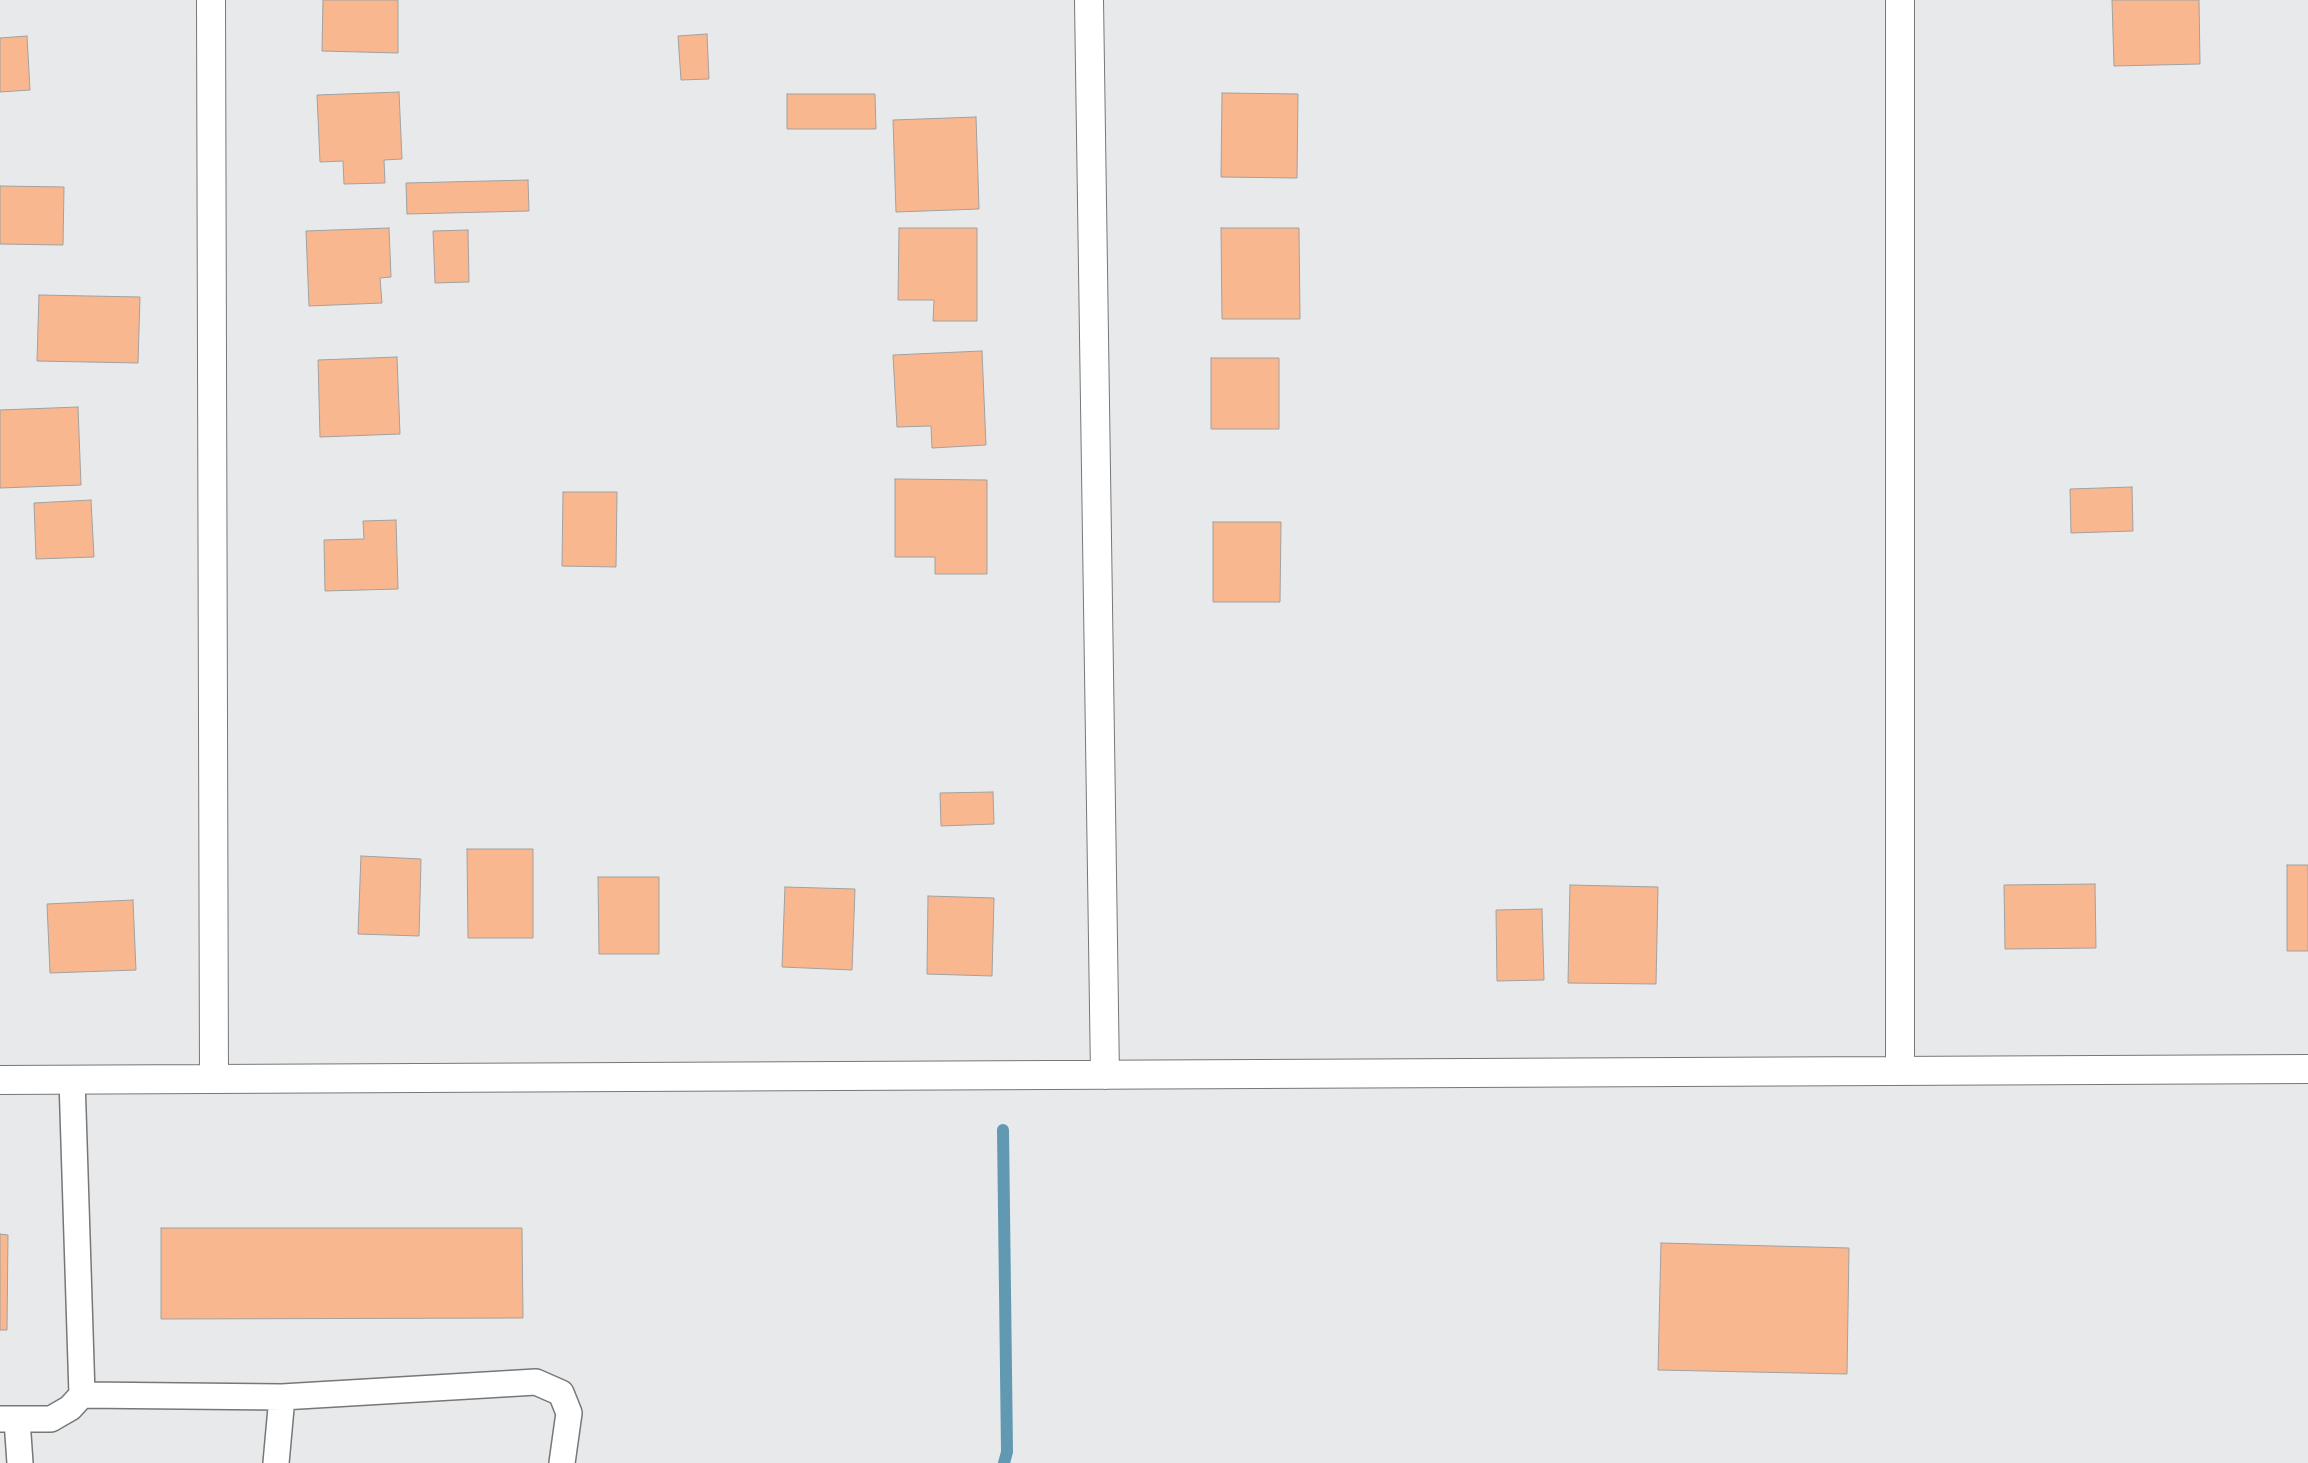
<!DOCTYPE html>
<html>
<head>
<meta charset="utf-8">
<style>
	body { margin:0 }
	canvas { display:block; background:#e8e9ea }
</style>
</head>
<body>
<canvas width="2308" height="1463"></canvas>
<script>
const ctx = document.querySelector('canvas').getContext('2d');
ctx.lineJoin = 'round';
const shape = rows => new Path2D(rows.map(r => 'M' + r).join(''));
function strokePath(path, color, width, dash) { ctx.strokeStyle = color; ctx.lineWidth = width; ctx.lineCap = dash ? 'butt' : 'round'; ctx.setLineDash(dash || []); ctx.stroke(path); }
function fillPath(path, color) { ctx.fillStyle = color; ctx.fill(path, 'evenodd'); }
strokePath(shape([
	[1003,1130,1007,1452,1004,1463]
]), '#6199b3', 12);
const building = shape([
	[323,0,398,0,398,53,322,51,323,0],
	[2112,0,2199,0,2200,64,2114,66,2112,0],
	[707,34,709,79,681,80,678,36,707,34],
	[27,36,30,90,0,92,0,38,27,36],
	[399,92,402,159,384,160,385,183,344,184,343,161,320,162,317,95,399,92],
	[1222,93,1298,94,1297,178,1221,177,1222,93],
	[787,94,875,94,876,129,787,129,787,94],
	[976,117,979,209,896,212,893,120,976,117],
	[528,180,529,211,407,214,406,183,528,180],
	[0,186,64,187,63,245,0,244,0,186],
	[389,228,391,277,380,278,382,303,309,306,306,231,389,228],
	[899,228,977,228,977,321,933,321,934,300,898,300,899,228],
	[1221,228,1299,228,1300,319,1222,319,1221,228],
	[468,230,469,282,435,283,433,231,468,230],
	[39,295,140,297,138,363,37,361,39,295],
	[982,351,986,445,932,448,931,426,897,427,893,355,982,351],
	[397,357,400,434,320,437,318,360,397,357],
	[1211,358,1279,358,1279,429,1211,429,1211,358],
	[78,407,81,485,0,488,0,410,78,407],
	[895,479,987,480,987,574,935,574,935,557,895,557,895,479],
	[2132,487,2133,531,2071,533,2070,489,2132,487],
	[563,492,617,492,616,567,562,566,563,492],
	[91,500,94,557,36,559,34,503,91,500],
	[396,520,398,589,325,591,324,540,364,539,363,521,396,520],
	[1213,522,1281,522,1280,602,1213,602,1213,522],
	[993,792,994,824,941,826,940,793,993,792],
	[467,849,533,849,533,938,468,938,467,849],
	[361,856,421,859,419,936,358,934,361,856],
	[2287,865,2308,865,2308,951,2287,951,2287,865],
	[598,877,659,877,659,954,599,954,598,877],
	[2095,884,2096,948,2005,949,2004,885,2095,884],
	[1570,885,1658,887,1656,984,1568,983,1570,885],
	[785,887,855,889,852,970,782,967,785,887],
	[928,896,994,898,992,976,927,974,928,896],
	[133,900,136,970,50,973,47,904,133,900],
	[1542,909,1544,980,1497,981,1496,910,1542,909],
	[161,1228,522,1228,523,1318,161,1319,161,1228],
	[0,1234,8,1235,7,1330,0,1330,0,1234],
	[1661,1243,1849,1248,1847,1374,1658,1370,1661,1243]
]);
fillPath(building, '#f9b78f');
strokePath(building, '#a2a1a0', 1);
const lane = shape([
	[72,1079,82,1395,282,1397,536,1382,561,1393,569,1413,562,1463],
	[0,1419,51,1419,70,1408,82,1395],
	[17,1420,20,1463],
	[276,1463,282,1397]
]);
const street = shape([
	[211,0,214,1079],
	[1089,0,1105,1075],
	[1900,1071,1900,0],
	[0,1080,2308,1069]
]);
strokePath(lane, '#767778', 28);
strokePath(street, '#767778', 30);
strokePath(lane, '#fff', 25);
strokePath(street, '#fff', 28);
</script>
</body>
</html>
